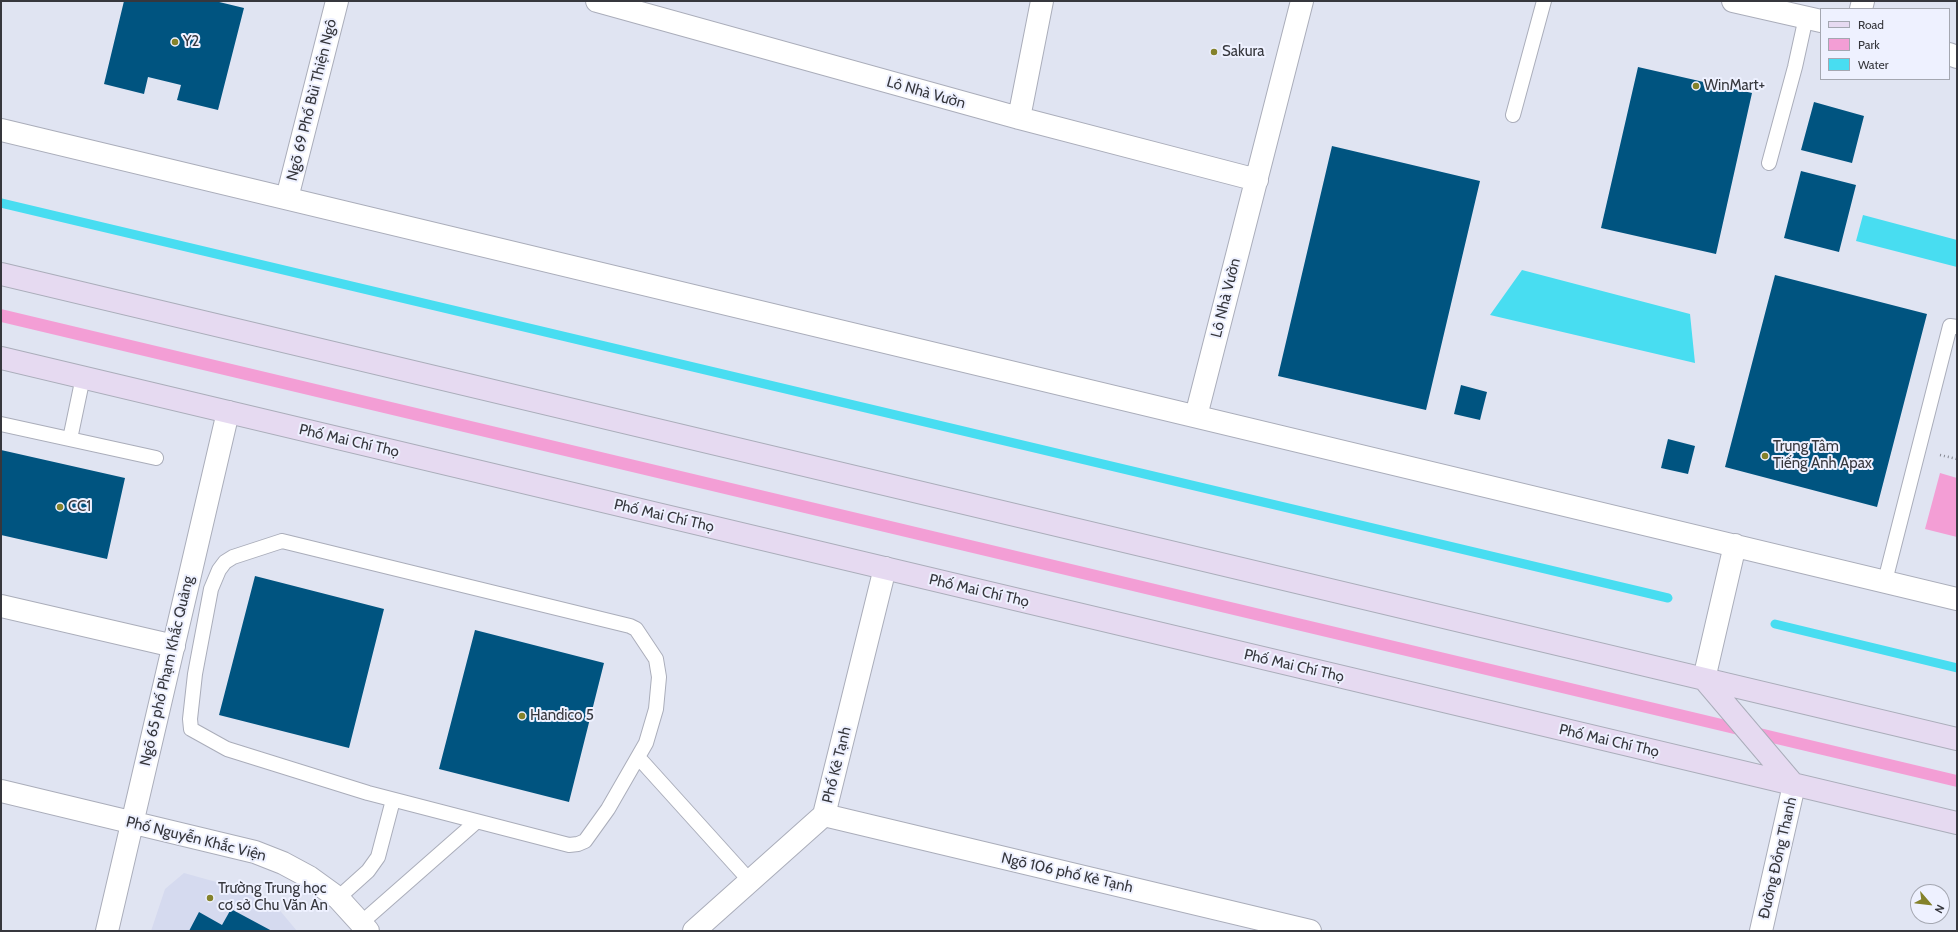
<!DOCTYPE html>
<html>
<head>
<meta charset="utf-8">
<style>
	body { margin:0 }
	#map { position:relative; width:1958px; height:932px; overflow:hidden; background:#e0e4f2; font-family:Cabin,sans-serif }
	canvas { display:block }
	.frame { position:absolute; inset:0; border:2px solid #36373d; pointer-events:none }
	.legend { position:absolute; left:1820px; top:8px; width:130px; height:72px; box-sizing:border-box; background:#eef1ff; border:1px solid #a4a7b1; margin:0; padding:5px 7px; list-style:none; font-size:12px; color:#36373d }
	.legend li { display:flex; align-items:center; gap:8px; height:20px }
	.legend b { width:20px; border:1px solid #a4a7b1 }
	.north { position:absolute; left:1910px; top:884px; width:40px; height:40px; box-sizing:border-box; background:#eef1ff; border:1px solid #a4a7b1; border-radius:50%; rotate:118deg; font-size:11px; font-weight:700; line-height:16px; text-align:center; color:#36373d }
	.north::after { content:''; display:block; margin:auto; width:14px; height:18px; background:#84822b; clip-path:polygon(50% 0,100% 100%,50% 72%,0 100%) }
</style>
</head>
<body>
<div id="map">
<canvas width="1958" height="932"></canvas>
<div class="frame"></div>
<ul class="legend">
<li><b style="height:5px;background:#e6daf1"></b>Road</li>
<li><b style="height:11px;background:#f39ed5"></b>Park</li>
<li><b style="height:11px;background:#48ddf1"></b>Water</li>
</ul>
<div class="north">N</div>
</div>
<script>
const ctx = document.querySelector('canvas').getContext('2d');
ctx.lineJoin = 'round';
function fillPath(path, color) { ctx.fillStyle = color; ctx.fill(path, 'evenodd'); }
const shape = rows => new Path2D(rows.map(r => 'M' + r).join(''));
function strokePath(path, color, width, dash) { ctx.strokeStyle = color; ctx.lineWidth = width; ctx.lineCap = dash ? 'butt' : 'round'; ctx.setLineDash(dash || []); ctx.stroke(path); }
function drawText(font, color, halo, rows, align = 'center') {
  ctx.font = font + ' Cabin,sans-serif'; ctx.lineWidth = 4; ctx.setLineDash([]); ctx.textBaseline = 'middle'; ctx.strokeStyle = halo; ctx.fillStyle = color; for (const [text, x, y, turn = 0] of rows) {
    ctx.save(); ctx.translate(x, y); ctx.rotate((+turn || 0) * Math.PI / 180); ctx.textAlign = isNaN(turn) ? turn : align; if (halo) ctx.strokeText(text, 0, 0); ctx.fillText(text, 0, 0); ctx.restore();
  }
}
fillPath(shape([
	[184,873,227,885,277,907,297,931,151,931,165,889]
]), '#d5daef');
fillPath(shape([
	[1,309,1957,775,1957,787,1,322],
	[1940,473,1957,478,1957,537,1925,529]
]), '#f39ed5');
fillPath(shape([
	[1863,215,1957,240,1957,267,1856,241],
	[1522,270,1690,314,1695,363,1490,315]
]), '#48ddf1');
strokePath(shape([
	[1,203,1668,598],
	[1775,624,1957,668]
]), '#48ddf1', 9);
fillPath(shape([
	[124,1,215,1,244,8,218,110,177,100,181,85,148,77,144,94,104,84],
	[1638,67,1752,93,1716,254,1601,228],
	[1814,102,1864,116,1852,163,1801,150],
	[1332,146,1480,181,1426,410,1278,376],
	[1801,171,1856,185,1839,252,1784,238],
	[1775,275,1927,314,1877,507,1725,467],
	[1461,385,1487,392,1480,420,1454,414],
	[1668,439,1695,446,1688,474,1661,468],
	[1,450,125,478,107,559,1,535],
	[255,576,384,609,349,748,219,715],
	[475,630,604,663,569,802,439,769],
	[231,909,272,931,189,931,199,912,222,925]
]), '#005480');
const service = shape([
	[1513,115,1544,1],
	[1769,163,1795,67,1806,17],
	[1,424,156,458],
	[70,439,83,377],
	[282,541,630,626,636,629,656,659,659,677,656,709,646,743,608,809,585,841,578,844,569,845,368,793,227,749,191,729,190,719,195,674,211,589,219,570,225,562,233,557,282,541],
	[1885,581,1950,326,1957,327],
	[638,757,750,881],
	[338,898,368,871,378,857,393,800],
	[361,923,476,822]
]);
const minor = shape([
	[597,1,1019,118,1257,180],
	[1019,118,1042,1],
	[1,130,1957,599],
	[287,198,337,1],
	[1196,416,1302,1],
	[1,606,174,646],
	[1704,679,1735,545],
	[1,791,255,852,283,863,309,877,338,898,368,931],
	[824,815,1310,931],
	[107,931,228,412]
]);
const tertiary = shape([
	[1733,1,1821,21],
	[1861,9,1863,1],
	[1949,54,1957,57],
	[694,931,824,815,885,568],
	[1761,931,1794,785]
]);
const secondary = shape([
	[1,274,1957,739],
	[1,358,1957,823],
	[1704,679,1794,785]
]);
strokePath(service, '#aaadba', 16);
strokePath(minor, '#aaadba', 24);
strokePath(tertiary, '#aaadba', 24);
strokePath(secondary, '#aaadba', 24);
strokePath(shape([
	[1940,455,1957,459]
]), '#848791', 2.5, [1, 3]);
strokePath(service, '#fff', 14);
strokePath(minor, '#fff', 22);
strokePath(tertiary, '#fff', 22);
strokePath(secondary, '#e6daf1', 22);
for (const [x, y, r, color] of [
	[175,42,4,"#84822b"],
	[1214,52,4,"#84822b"],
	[1696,86,4,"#84822b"],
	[1765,456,4,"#84822b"],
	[60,507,4,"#84822b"],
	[522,716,4,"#84822b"],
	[210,898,4,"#84822b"]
]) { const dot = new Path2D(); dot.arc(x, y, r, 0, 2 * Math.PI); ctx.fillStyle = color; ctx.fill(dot); strokePath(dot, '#eef1ff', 1.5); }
drawText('15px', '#36373d', '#eef1ff', [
	["Y2",183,42],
	["Sakura",1222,52],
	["WinMart+",1704,86],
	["Trung Tâm",1773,447],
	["Tiếng Anh Apax",1773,464],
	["CC1",68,507],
	["Handico 5",530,716],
	["Trường Trung học",218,889],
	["cơ sở Chu Văn An",218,906]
], 'left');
drawText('15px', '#36373d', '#eef1ff', [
	["Lô Nhà Vườn",926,93,16],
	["Ngõ 69 Phố Bùi Thiện Ngô",312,100,-76],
	["Lô Nhà Vườn",1226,298,-76],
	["Phố Mai Chí Thọ",349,441,13],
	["Phố Mai Chí Thọ",664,516,13],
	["Phố Mai Chí Thọ",979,591,13],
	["Phố Mai Chí Thọ",1294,666,13],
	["Ngõ 65 phố Phạm Khắc Quảng",167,671,-77],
	["Phố Mai Chí Thọ",1609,741,13],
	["Phố Kẻ Tạnh",837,765,-76],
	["Phố Nguyễn Khắc Viện",196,839,14],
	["Đường Đồng Thanh",1778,858,-77],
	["Ngõ 106 phố Kẻ Tạnh",1067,873,13]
]);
</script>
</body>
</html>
